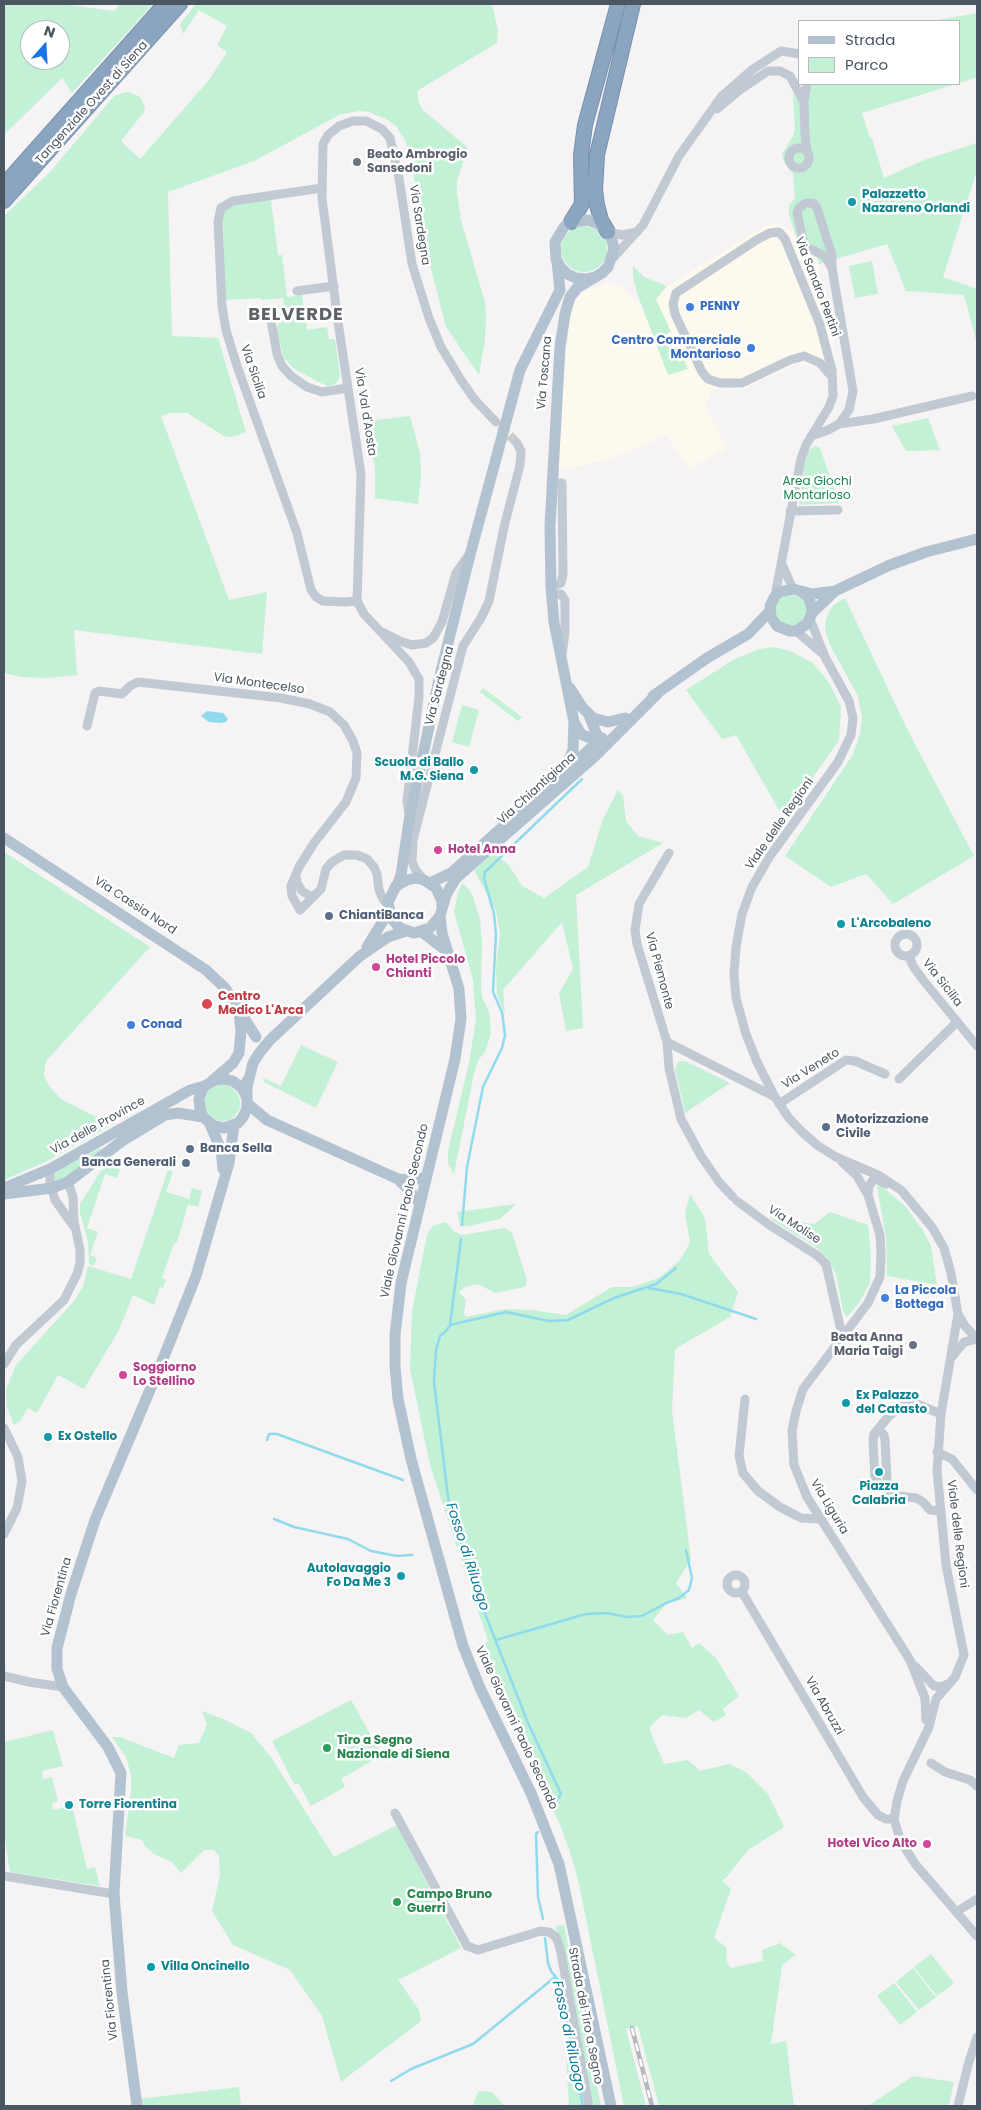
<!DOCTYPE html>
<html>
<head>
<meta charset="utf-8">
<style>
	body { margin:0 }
	#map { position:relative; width:981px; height:2110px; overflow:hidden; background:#f5f3f3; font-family:Poppins,sans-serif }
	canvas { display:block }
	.frame { position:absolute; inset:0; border:5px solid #4a5661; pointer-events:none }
	.legend { position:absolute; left:798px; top:20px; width:162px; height:65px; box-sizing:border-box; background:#fff; border:1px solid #b7bbc0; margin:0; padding:6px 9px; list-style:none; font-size:15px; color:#4a5661 }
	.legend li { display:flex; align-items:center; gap:10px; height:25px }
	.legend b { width:25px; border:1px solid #b7bbc0 }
	.north { position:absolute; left:20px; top:20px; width:50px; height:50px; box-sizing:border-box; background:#fff; border:1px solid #b7bbc0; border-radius:50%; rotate:19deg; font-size:14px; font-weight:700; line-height:20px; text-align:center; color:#4a5661 }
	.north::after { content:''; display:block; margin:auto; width:18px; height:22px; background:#1a73e8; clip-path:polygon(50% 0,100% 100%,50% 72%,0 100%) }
</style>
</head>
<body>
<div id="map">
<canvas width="981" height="2110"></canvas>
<div class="frame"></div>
<ul class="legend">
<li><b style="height:6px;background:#b3c2d1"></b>Strada</li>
<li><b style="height:14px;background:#c3f1d5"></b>Parco</li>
</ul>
<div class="north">N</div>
</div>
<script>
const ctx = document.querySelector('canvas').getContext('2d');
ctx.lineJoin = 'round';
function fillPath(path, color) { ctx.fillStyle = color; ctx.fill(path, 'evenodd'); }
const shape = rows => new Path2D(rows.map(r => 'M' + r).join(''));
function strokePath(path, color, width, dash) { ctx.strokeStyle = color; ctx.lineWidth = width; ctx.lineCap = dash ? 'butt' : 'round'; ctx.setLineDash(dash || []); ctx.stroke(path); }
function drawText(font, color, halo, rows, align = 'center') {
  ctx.font = font + ' Poppins,sans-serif'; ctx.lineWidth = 5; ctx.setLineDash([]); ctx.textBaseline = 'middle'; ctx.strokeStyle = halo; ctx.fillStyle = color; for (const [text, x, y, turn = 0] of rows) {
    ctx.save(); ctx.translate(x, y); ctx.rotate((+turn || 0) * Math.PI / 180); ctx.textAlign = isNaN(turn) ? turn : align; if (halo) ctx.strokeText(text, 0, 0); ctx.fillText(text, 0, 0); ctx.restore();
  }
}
fillPath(shape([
	[775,224,787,228,795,235,800,248,817,257,836,365,817,369,811,365,798,363,744,389,714,388,705,406,727,448,689,469,666,435,611,459,555,471,570,316,575,302,582,293,605,283,613,284,623,288,642,307,668,375,679,362,672,355,667,343,667,333,671,332,656,299,667,286,765,226]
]), '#fdf9ef');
fillPath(shape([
	[4,4,61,4,114,11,120,4,153,4,72,93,62,78,4,135],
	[30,30,60,30,60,60,30,60],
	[196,4,492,4,498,31,497,43,417,91,419,103,423,110,468,148,457,181,457,193,461,220,485,302,486,317,485,339,479,375,446,327,427,253,410,156,405,140,396,126,386,119,369,112,360,111,341,114,254,161,168,192,172,336,218,338,246,432,232,437,224,436,187,413,170,413,161,416,229,600,267,592,262,654,74,630,77,675,48,678,22,677,4,673,4,216,50,172,114,96,123,93,129,92,140,97,145,107,144,112,121,141,140,159,209,80,227,52,217,45,227,26,199,10,183,34,180,24],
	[977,13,977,77,960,83,960,21,932,21],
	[805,84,956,84,862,113,870,138,872,138,884,178,924,160,977,143,977,170,943,277,977,289,977,344,964,295,906,291,887,244,819,264,817,257,800,248,789,215,789,205,795,198,793,174,784,162,782,154,793,136,795,129,793,95],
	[271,199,278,255,282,255,287,297,302,295,307,330,327,327,329,339,335,339,340,376,338,381,333,385,327,386,315,380,293,368,284,358,276,330,283,312,281,309,277,306,284,305,283,298,261,300,261,298,225,300,223,219,225,209,232,205],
	'561 249a23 23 0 1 1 46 0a23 23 0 1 1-46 0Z',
	[872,261,878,294,855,298,849,266],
	[633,266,644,277,667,286,656,299,671,332,667,333,670,342,667,343,672,355,675,354,679,362,684,360,688,369,668,375,637,293,633,277],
	[410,416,420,453,421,477,418,504,375,498,375,470,368,421],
	[928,418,940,450,906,451,892,426],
	[816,446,820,448,839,503,799,505,804,467,808,452,812,447],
	'775 611a16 16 0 1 1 32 0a16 16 0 1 1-32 0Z',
	[845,598,908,731,974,856,893,904,866,874,831,887,785,856,852,756,860,734,862,718,858,696,830,645,825,630,826,619,833,605],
	[774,647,790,651,813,663,830,684,841,707,839,740,784,819,736,735,722,739,686,690,733,660,759,649],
	[483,688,522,717,518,721,480,692],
	[462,705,479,710,469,747,452,742],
	[618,790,623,795,626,821,638,836,663,843,576,895,583,1028,566,1031,559,993,573,969,562,922,503,990,505,1014,497,995,496,966,500,933,496,911,474,870,493,853,508,864,522,886,544,898,588,867,603,819],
	[4,852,150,947,47,1060,45,1065,44,1076,50,1087,61,1099,112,1125,45,1162,4,1180],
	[462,883,469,889,473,897,480,919,482,943,481,989,483,1000,489,1011,491,1033,485,1052,479,1059,475,1069,454,1174,448,1164,448,1151,469,1063,476,1020,473,980,454,912,458,892],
	[301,1045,338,1062,316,1108,264,1082,263,1078,281,1086],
	[685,1061,730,1083,685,1113,675,1069,678,1062],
	'204 1103a18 18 0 1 1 36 0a18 18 0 1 1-36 0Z',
	[100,1148,102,1151,75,1172,55,1182,55,1172],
	[120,1156,124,1158,117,1178,105,1174,87,1228,98,1232,90,1255,97,1258,94,1266,89,1264,88,1241,80,1213,80,1204,100,1172,115,1158],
	[168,1170,173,1172,166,1192,189,1199,192,1188,202,1191,198,1207,188,1204,177,1243,174,1243,162,1278,166,1280,163,1288,160,1287,154,1305,133,1295,119,1330,84,1389,58,1375,37,1413,28,1408,21,1420,14,1425,7,1408,6,1395,7,1387,16,1365,75,1300,84,1284,88,1266,131,1279],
	[877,1186,881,1186,891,1194,906,1207,924,1232,931,1246,937,1285,887,1276,886,1238],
	[690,1194,705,1218,709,1254,738,1292,730,1317,675,1349,672,1410,691,1560,676,1583,687,1598,666,1604,653,1620,668,1635,683,1632,692,1648,699,1643,716,1658,739,1696,723,1709,726,1715,714,1722,699,1710,686,1718,662,1715,649,1728,664,1764,688,1760,700,1771,729,1764,746,1772,768,1794,784,1827,748,1850,726,1878,722,1880,731,1889,714,1938,726,1947,727,1962,731,1968,763,1961,762,1950,780,1943,796,1955,782,1965,771,2044,786,2041,794,2106,659,2106,638,2026,626,2029,646,2106,624,2106,579,1884,572,1858,561,1827,477,1646,488,1641,430,1465,410,1369,412,1312,424,1249,428,1232,433,1226,446,1222,454,1231,462,1235,505,1228,512,1233,527,1280,525,1287,495,1293,478,1284,465,1287,459,1292,466,1300,464,1313,466,1317,505,1309,532,1310,566,1315,612,1287,632,1287,659,1278,680,1260,690,1243,685,1213],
	[516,1204,500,1219,468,1226,460,1226,457,1212],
	[830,1212,868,1225,871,1256,870,1283,859,1303,847,1317,843,1311,836,1274,827,1257,817,1248,769,1218,814,1224],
	[351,1700,382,1755,341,1779,345,1787,311,1806,299,1784,294,1784,272,1741],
	[202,1711,223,1719,251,1733,271,1757,334,1857,397,1825,461,1948,398,1980,419,2010,421,2021,341,2082,322,2016,290,1970,233,1945,212,1911,220,1875,219,1856,214,1850,204,1850,181,1873,172,1862,154,1854,145,1846,142,1840,125,1836,131,1790,131,1775,126,1757,112,1737,120,1737,174,1758,179,1745,199,1743,207,1725],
	[53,1730,63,1766,42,1771,43,1779,52,1777,58,1801,52,1803,53,1810,72,1806,87,1869,95,1867,100,1886,10,1872,4,1834,4,1742],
	[564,1925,601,2106,594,2106,556,1926],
	[931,1954,954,1983,937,1996,914,1967],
	[913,1968,936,1997,919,2010,896,1982],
	[894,1983,917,2012,900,2025,877,1996],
	[571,2042,583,2106,569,2106,566,2053],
	[913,2076,954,2082,949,2106,868,2106],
	[239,2087,241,2106,141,2106,139,2099],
	[478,2091,492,2092,504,2106,473,2106]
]), '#c3f1d5');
fillPath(shape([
	[207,711,223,713,228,719,226,722,221,723,209,722,201,716]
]), '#90daee');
strokePath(shape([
	[462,1225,467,1167,483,1087,502,1048,505,1035,502,1012,493,992,496,934,494,914,484,878,485,872,582,779],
	[461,1239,450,1325,447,1330,440,1336,436,1350,434,1382,449,1505,480,1601,528,1723,561,1794,554,1805],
	[649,1288,681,1294,756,1319],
	[450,1325,506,1312,549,1321,568,1320,614,1298,656,1284,676,1268],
	[267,1440,269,1434,277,1434,403,1480],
	[274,1519,294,1527,348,1539,371,1551,397,1556,412,1555],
	[496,1640,586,1614,606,1613,628,1617,642,1616,664,1604,679,1598,689,1590,692,1578,686,1550],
	[538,1832,536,1834,538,1897,543,1919],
	[545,1938,548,1963,551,1971,559,1981,583,2106],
	[391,2081,411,2069,473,2044,555,1977]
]), '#90daee', 2.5);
strokePath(shape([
	[500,426,517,443]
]), '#caccce', 9, [9, 4.5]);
const highway = shape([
	[4,185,165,4],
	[4,201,180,4],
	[571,222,582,204,581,155,585,125,618,4],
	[608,232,601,220,597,205,595,190,597,155,633,4]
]);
strokePath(highway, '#7690ad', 16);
strokePath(shape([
	[717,109,741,89,768,71,780,71,790,76,804,102],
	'789 158a10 10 0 1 1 20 0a10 10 0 1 1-20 0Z',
	[807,152,805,134,804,102,807,84],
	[322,188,233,201,221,208,218,222,222,306,226,330,237,366,297,533,311,590,316,597,323,601,345,602,357,601],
	[608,232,622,235,637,232],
	[613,258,643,225,679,156,721,97,753,69,781,51,800,54],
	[297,291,334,286],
	[270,315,277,354,282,366,291,376,307,387,322,392,348,388],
	[839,424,873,419,972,396],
	[811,436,828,430,839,424,849,410,853,391,832,268,825,256,808,248,804,244,797,213,799,208,806,203,813,203,817,208,832,255,832,268],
	[790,511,838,510],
	[782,564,793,589],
	[551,587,561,583,563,575,562,483,551,484],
	[551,595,561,594,565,600,565,633,562,655],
	[775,596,801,459,806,445,829,407,833,396,832,370,820,325,785,239,779,232,770,233,758,239,676,293,673,304,675,314,702,372,708,379,720,383,742,383,790,360,804,356,820,363,832,377],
	[810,619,825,657,849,701,853,718,851,735,838,762,770,856,752,887,742,914,736,947,734,974,736,998,746,1034,757,1062,775,1097,788,1117,802,1132,817,1145,836,1157,880,1176,901,1190,932,1227,944,1248,951,1273,958,1314,941,1414,937,1471,946,1565,964,1655,955,1677,936,1699,929,1727,903,1781,897,1801,894,1819,901,1842,916,1865,977,1936],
	[796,631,822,653],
	[382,632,400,641,412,645,426,643,433,638,442,622,456,573,469,555],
	[87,726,95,693,99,691,122,694,130,686,138,682,281,698,310,704,330,712,344,725,353,741,357,753,356,778,346,802,314,843,299,867,291,886,292,896,300,910,321,889,326,869,332,862,344,855,357,855,367,859,374,867,377,874,379,890,383,899,388,905],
	[409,814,407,801,419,697,419,679,409,662,364,614,357,601,361,474,338,322,322,198,323,144,328,135,339,126,353,121,366,121,382,129,390,138,399,178,412,264,429,318,441,347,461,380,475,400,496,422],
	[669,853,639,904,635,930,637,944,667,1042,669,1068,681,1119,701,1156,719,1182,733,1197],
	[296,876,297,883,302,891,312,897],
	[424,880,415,869,412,861,413,840,463,646,481,618,489,601,504,527,520,465,521,451,517,443],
	'895 945a11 11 0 1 1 22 0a11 11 0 1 1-22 0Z',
	[909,956,913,966,923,980,977,1046],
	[667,1042,775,1097],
	[899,1079,957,1022],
	[779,1104,846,1060,855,1061,885,1074],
	[842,1162,857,1176,868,1195,880,1235,881,1255,880,1277,868,1303,803,1389,796,1411,792,1431,794,1465,807,1497,910,1660,925,1698,926,1720],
	[50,1169,50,1182,55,1200,73,1225],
	[868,1194,869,1186,873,1180,878,1180,886,1184],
	[737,1201,768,1224,818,1256,826,1264,842,1335],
	[958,1314,965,1326,976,1338],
	[952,1357,964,1342,977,1339],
	[4,1364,16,1345,64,1300,77,1274,80,1263,80,1250,74,1221,73,1197,68,1182],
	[745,1399,739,1456,743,1473,758,1491,780,1507,801,1518,820,1519],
	[4,1428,18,1457,22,1481,17,1508,4,1534],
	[878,1429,884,1435,885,1440,887,1481,884,1487],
	[937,1452,952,1459,977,1490],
	[940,1511,930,1510,923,1502,916,1498,891,1495,879,1484,875,1478,873,1440,874,1434,889,1416,905,1404,917,1404,941,1414],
	'727 1584a9 9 0 1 1 18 0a9 9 0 1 1-18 0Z',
	[742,1592,863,1797,878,1815,886,1819,894,1819],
	[915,1666,934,1686,941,1687,948,1684],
	[4,1676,29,1682,63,1687],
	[931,1763,945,1772,970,1780,977,1786],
	[395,1813,467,1946,478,1950,541,1931,549,1932,556,1937,560,1948,589,2106],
	[4,1876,114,1894],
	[956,1912,977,1899],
	[958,2106,968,2065,977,2037]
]), '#c1cad2', 9);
strokePath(shape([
	[803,593,808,597,812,607,812,613,807,624,796,631,790,631,777,626,771,617,770,606,775,596,780,592,793,589,813,594,835,591],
	[812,613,835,591,890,565,926,552,977,539],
	[570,688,582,707,593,718,608,722,625,718],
	[653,696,707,658,748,634,770,611],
	[589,715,597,735,597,748],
	[574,722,581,734,603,744],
	[564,771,573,750,574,722,554,622,551,587,550,526,560,347,565,314,570,297,577,288,602,273,608,267,614,249,612,240,603,226,588,220,571,222,564,227,555,242,556,259,561,268,567,274,576,278,586,279,595,277],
	[4,838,206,970,225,988,256,1037],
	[430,883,451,873,602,738],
	[397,886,401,875,410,815,440,675,470,555,520,370,560,290,557,262],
	[442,909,442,901,436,888,424,880,416,878,407,880,396,886,388,902,391,918,400,928,414,933,430,928,440,916,446,895,456,878,594,757,658,693],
	[440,916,442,933,459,989,461,1019,455,1059,401,1283,395,1335,395,1366,398,1399,411,1459,463,1646,480,1688,531,1793,559,1864,611,2106],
	[422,932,447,951],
	[367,947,389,911],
	[212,1081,233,1063,239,1053,241,1031,239,1012],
	[247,1081,247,1108,243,1117,238,1123,224,1128,214,1126,203,1117,200,1109,199,1099,202,1090,206,1085,215,1080,224,1079,233,1081,242,1088,247,1098],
	[247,1087,253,1063,260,1052,270,1040,360,956,388,937,406,931],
	[248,1104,267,1120,398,1179,411,1192,420,1204],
	[210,1124,221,1150,223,1169],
	[398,1179,413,1180,426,1177],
	[4,1188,50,1169,190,1090,205,1086],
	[4,1194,52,1188,68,1182,122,1141,165,1115,178,1113,203,1117],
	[137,2106,122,1992,114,1894,121,1773,108,1747,63,1687,57,1669,57,1648,71,1594,95,1520,163,1359,196,1276,229,1163,234,1125]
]), '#b3c2d1', 11);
strokePath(highway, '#8ba5c1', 14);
const rail = shape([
	[632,2028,652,2106]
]);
strokePath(rail, '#b5b8bd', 4.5);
strokePath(rail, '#fff', 2.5, [8]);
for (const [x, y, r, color] of [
	[357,162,5,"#6b7280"],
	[852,202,5,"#0f9aa8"],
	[690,307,5,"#3f7fe0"],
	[751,348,5,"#3f7fe0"],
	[474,770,5,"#0f9aa8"],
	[438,850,5,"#d1479c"],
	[329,916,5,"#5c6f8a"],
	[841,924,5,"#0f9aa8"],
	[376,967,5,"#d1479c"],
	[207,1004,6,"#e0444e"],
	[131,1025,5,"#3f7fe0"],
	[826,1127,5,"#5c6f8a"],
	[190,1149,5,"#5c6f8a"],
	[186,1163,5,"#5c6f8a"],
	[885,1298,5,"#3f7fe0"],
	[913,1345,5,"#6b7280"],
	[123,1375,5,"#d1479c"],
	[846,1403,5,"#0f9aa8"],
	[48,1437,5,"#0f9aa8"],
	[879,1472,5,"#0f9aa8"],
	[401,1576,5,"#0f9aa8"],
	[327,1748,5,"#2e9e5b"],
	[69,1805,5,"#0f9aa8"],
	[927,1844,5,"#d1479c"],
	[397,1902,5,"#2e9e5b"],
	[151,1967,5,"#0f9aa8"]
]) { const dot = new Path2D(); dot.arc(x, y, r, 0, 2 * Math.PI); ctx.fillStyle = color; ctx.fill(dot); strokePath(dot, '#fff', 2); }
drawText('12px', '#4a5661', '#fff', [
	["Tangenziale Ovest di Siena",92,103,-48],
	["Via Sardegna",419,225,81],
	["Via Sandro Pertini",817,287,69],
	["Via Sicilia",253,372,71],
	["Via Toscana",545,373,-85],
	["Via Val d'Aosta",365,412,81],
	["Via Montecelso",259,684,8],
	["Via Sardegna",440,686,-75],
	["Via Chiantigiana",537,789,-42],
	["Viale delle Regioni",780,824,-55],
	["Via Cassia Nord",135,906,33],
	["Via Piemonte",659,971,75],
	["Via Sicilia",942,983,52],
	["Via Veneto",811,1069,-32],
	["Via delle Province",98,1126,-29],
	["Viale Giovanni Paolo Secondo",405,1211,-77],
	["Via Molise",794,1225,33],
	["Via Liguria",829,1507,59],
	["Viale delle Regioni",957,1534,83],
	["Via Fiorentina",57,1597,-74],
	["Via Abruzzi",824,1706,60],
	["Viale Giovanni Paolo Secondo",516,1728,65],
	["Via Fiorentina",110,2000,-96],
	["Strada del Tiro a Segno",585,2016,79]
]);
drawText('bold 12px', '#5b616d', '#fff', [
	["Beato Ambrogio",367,155],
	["Sansedoni",367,169],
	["Beata Anna",903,1338,"right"],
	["Maria Taigi",903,1352,"right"]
], 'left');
drawText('bold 12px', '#0d838f', '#fff', [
	["Palazzetto",862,195],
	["Nazareno Orlandi",862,209],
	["Scuola di Ballo",464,763,"right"],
	["M.G. Siena",464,777,"right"],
	["L'Arcobaleno",851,924],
	["Ex Palazzo",856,1396],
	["del Catasto",856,1410],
	["Ex Ostello",58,1437],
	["Piazza",879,1487,"center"],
	["Calabria",879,1501,"center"],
	["Autolavaggio",391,1569,"right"],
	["Fo Da Me 3",391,1583,"right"],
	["Torre Fiorentina",79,1805],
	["Villa Oncinello",161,1967]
], 'left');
drawText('bold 12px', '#366cbe', '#fff', [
	["PENNY",700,307],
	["Centro Commerciale",741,341,"right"],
	["Montarioso",741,355,"right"],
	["Conad",141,1025],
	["La Piccola",895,1291],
	["Bottega",895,1305]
], 'left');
drawText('12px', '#17864f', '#fff', [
	["Area Giochi",817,482],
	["Montarioso",817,496]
]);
drawText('bold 12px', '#b23c85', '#fff', [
	["Hotel Anna",448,850],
	["Hotel Piccolo",386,960],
	["Chianti",386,974],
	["Soggiorno",133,1368],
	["Lo Stellino",133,1382],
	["Hotel Vico Alto",917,1844,"right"]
], 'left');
drawText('bold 12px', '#4e5e75', '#fff', [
	["ChiantiBanca",339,916],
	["Motorizzazione",836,1120],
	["Civile",836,1134],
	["Banca Sella",200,1149],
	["Banca Generali",176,1163,"right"]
], 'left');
drawText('bold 12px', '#be3a42', '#fff', [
	["Centro",218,997],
	["Medico L'Arca",218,1011]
], 'left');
drawText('bold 12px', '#27864d', '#fff', [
	["Tiro a Segno",337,1741],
	["Nazionale di Siena",337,1755],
	["Campo Bruno",407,1895],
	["Guerri",407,1909]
], 'left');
drawText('italic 14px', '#0c7c9b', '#fff', [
	["Fosso di Riluogo",467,1557,72],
	["Fosso di Riluogo",568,2036,78]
]);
ctx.letterSpacing = '1px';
drawText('bold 18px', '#5f6368', '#fff', [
	["BELVERDE",296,315]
]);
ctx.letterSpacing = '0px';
</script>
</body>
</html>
